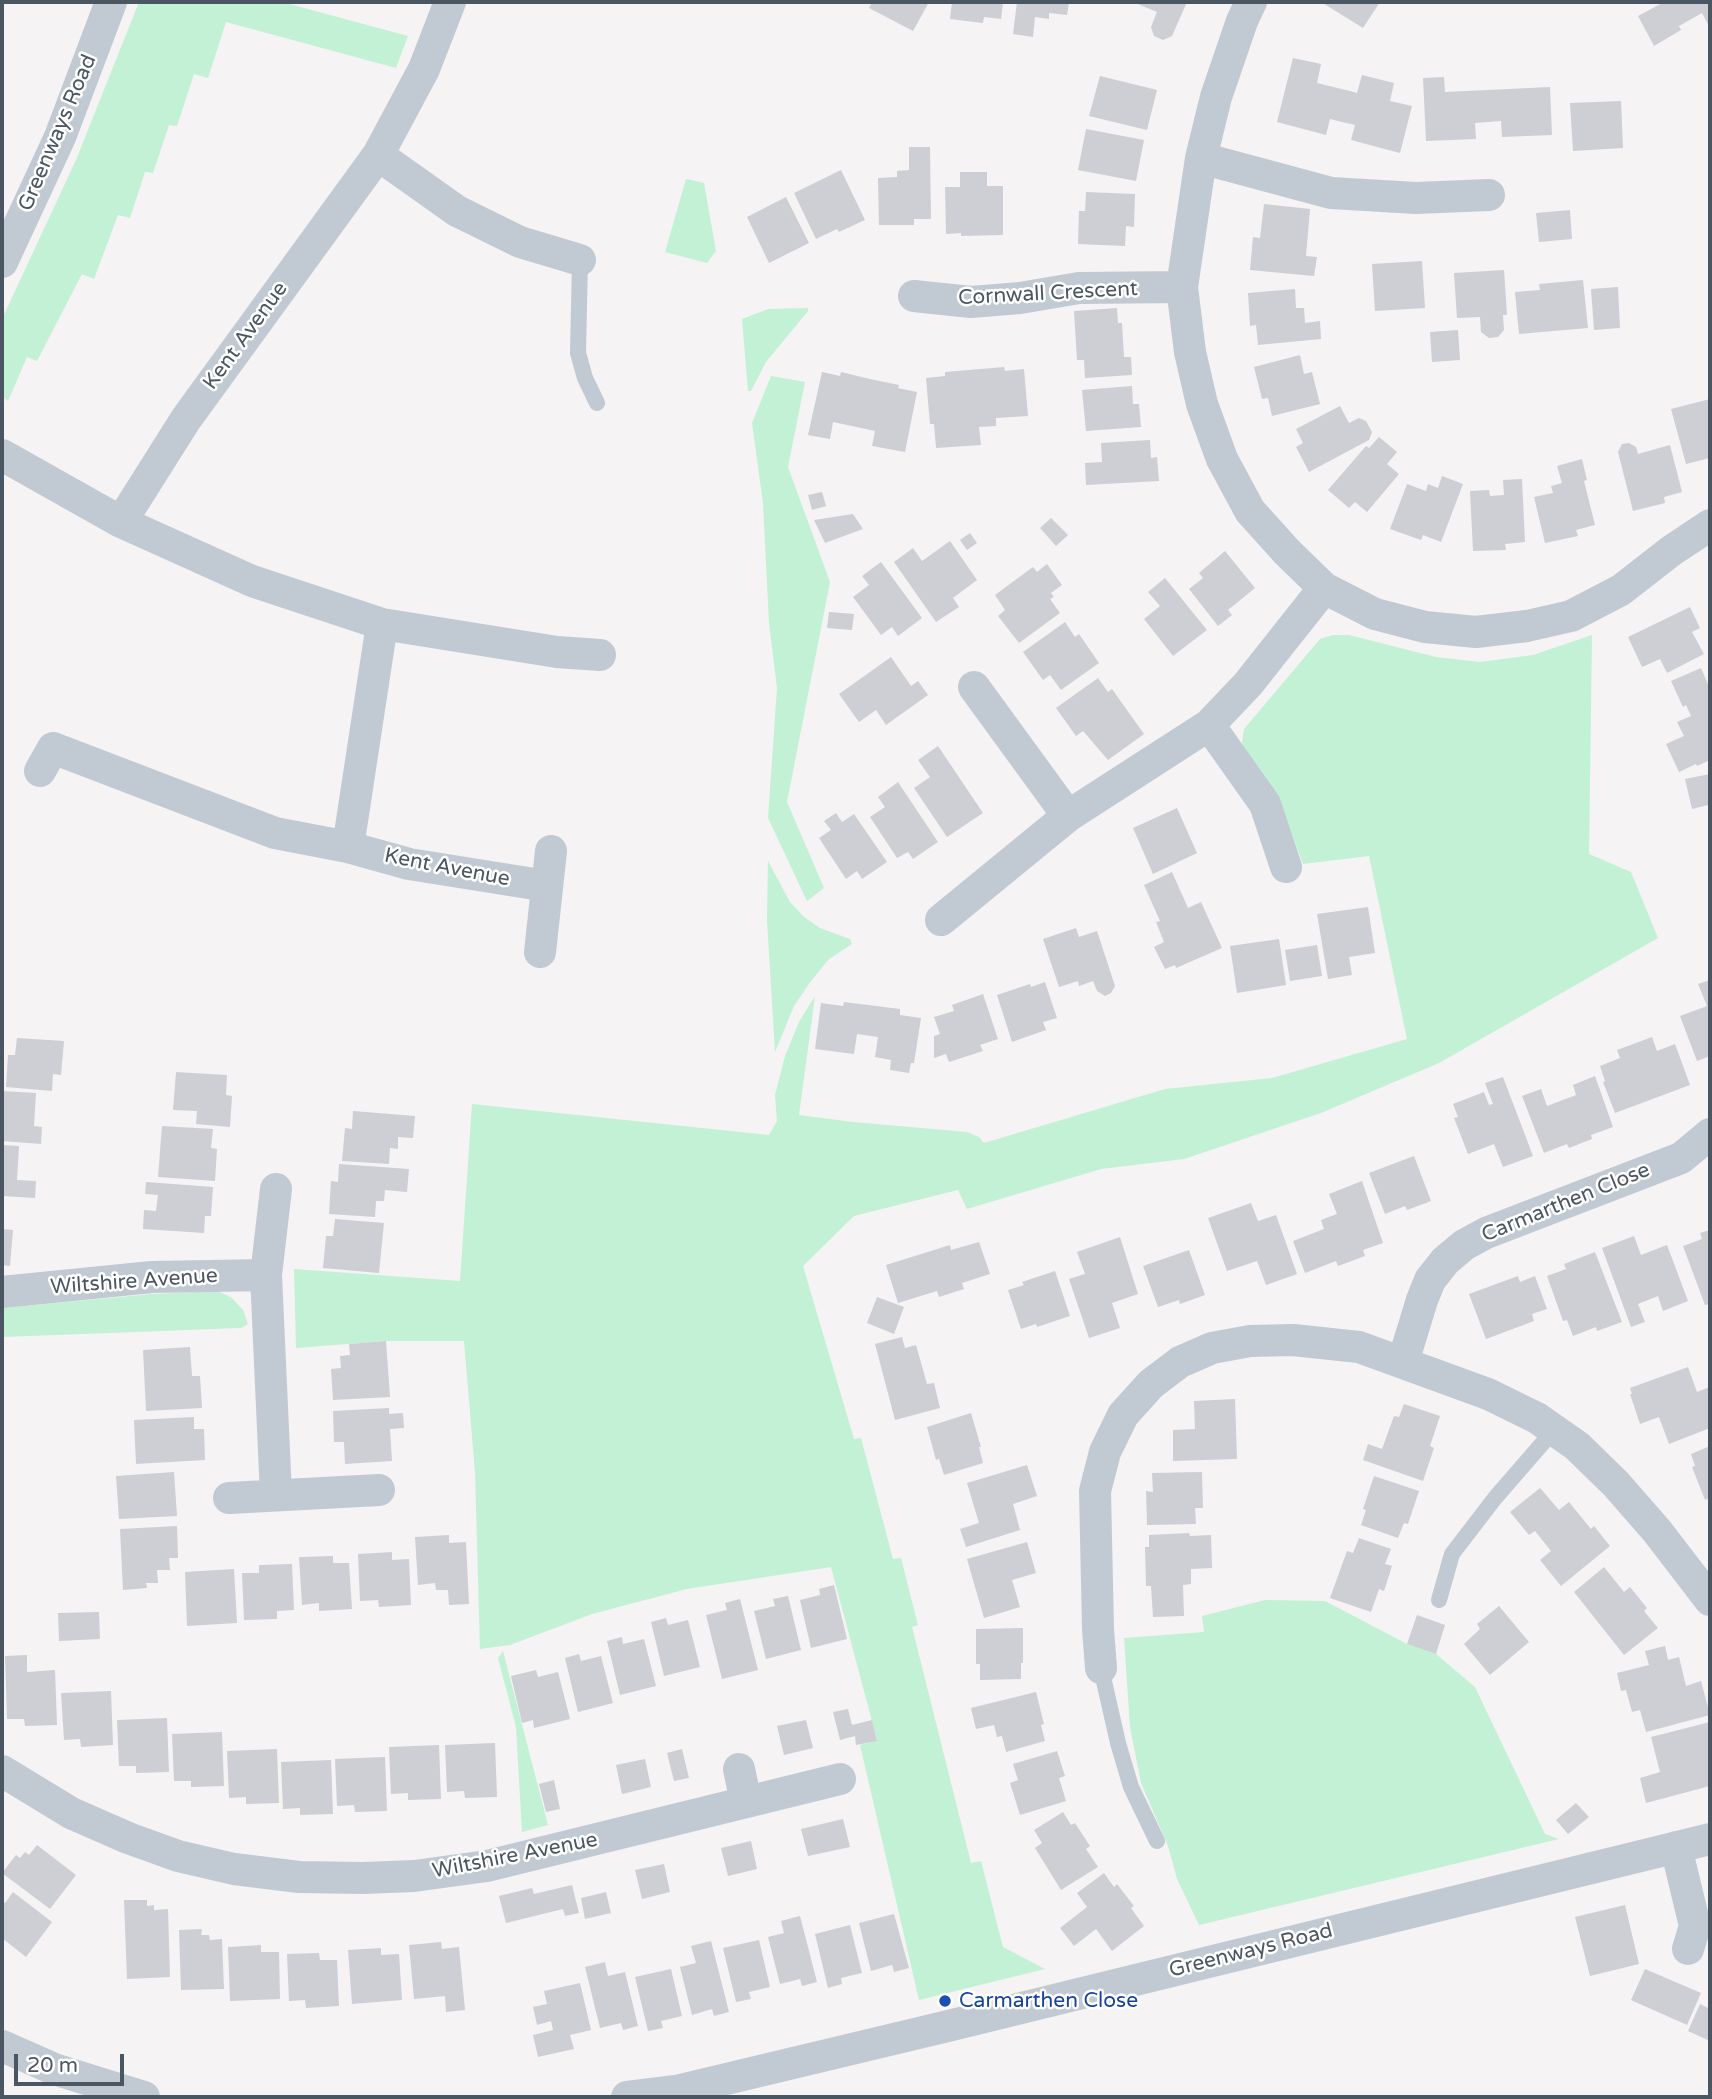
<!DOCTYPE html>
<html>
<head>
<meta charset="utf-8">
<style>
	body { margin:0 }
	#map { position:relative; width:1712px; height:2099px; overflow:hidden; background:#f5f3f3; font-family:"Varela Round",sans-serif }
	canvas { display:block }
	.frame { position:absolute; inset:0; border:4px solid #4a5661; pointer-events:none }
	.scale { position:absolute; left:14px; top:2054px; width:110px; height:32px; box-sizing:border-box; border:4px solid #4a5661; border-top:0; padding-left:9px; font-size:21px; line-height:24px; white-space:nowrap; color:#4a5661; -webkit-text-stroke:5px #fff; paint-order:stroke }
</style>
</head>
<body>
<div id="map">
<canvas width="1712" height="2099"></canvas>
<div class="frame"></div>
<div class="scale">20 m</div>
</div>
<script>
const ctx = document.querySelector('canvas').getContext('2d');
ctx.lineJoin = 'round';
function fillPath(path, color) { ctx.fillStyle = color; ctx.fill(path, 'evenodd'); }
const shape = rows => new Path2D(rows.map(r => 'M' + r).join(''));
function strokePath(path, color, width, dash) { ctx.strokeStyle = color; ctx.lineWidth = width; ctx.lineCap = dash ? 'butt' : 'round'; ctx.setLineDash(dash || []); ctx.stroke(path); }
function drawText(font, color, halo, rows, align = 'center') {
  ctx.font = font + ' "Varela Round",sans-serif'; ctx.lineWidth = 5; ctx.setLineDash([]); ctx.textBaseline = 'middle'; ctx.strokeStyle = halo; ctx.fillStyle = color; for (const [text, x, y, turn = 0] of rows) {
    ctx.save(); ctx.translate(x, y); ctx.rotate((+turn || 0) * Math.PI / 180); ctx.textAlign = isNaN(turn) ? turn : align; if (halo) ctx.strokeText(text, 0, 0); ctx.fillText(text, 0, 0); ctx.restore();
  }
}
fillPath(shape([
	[139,2,282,2,408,36,396,68,226,22,208,78,194,74,177,126,169,125,153,173,145,172,130,218,118,215,94,279,82,274,37,361,27,357,8,401,2,396,2,319,76,160],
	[686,179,704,183,716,251,707,263,665,252],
	[808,308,808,311,766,362,751,391,748,391,742,319,768,309],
	[771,376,805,382,788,467,830,582,787,802,824,888,807,901,768,818,777,688,769,623,763,503,752,423],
	[1333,635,1349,635,1436,657,1480,662,1533,655,1592,635,1589,854,1631,872,1658,938,1439,1063,1321,1113,1184,1159,1101,1169,967,1209,958,1190,854,1216,803,1266,854,1439,861,1438,893,1559,901,1558,918,1625,912,1627,971,1863,981,1861,1003,1947,1045,1969,919,2000,860,1745,877,1740,831,1567,687,1589,592,1614,510,1645,480,1649,475,1472,464,1341,386,1341,296,1348,294,1269,460,1281,472,1104,769,1135,777,1121,775,1095,785,1056,799,1022,815,996,799,1115,853,1122,967,1132,979,1137,984,1143,1165,1089,1272,1078,1407,1039,1369,856,1303,864,1282,808,1244,753,1242,742,1244,729,1320,639],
	[768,861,790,902,804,917,820,928,850,939,852,944,829,959,811,981,794,1006,775,1052,767,920],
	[218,1291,232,1298,243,1310,248,1324,241,1328,2,1337,2,1308,152,1294],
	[1265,1600,1325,1601,1407,1644,1436,1654,1475,1687,1545,1834,1559,1839,1199,1925,1177,1879,1168,1846,1141,1783,1130,1727,1124,1638,1204,1632,1202,1616],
	[503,1651,548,1825,522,1832,516,1727,498,1658]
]), '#c3f1d5');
fillPath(shape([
	[872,2,929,2,913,31,869,8],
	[952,2,1003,2,1001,19,984,17,983,23,950,19],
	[1017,2,1069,2,1067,15,1049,13,1049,19,1035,17,1033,37,1013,34],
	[1133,2,1187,2,1172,36,1163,40,1154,36,1151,27,1157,12],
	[1321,2,1380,2,1363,28],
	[1664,2,1710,2,1710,28,1702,13,1679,26,1681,30,1654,46,1638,16],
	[1293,58,1321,64,1317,83,1350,91,1357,93,1362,75,1394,83,1390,101,1412,106,1400,153,1351,140,1355,125,1342,122,1330,119,1326,135,1277,122],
	[1100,76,1157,90,1147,130,1089,116],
	[1444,77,1445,92,1550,87,1552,135,1502,137,1501,121,1475,123,1476,139,1426,141,1423,78],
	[1621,101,1623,148,1573,151,1570,103],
	[1086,129,1144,140,1136,181,1078,170],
	[909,147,930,147,931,219,914,219,914,225,879,225,878,178,897,177,897,171,909,170],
	[841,170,865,220,839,232,837,229,816,239,794,193],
	[960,172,987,172,987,186,1003,186,1003,235,961,236,961,233,946,234,945,187,960,187],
	[1086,192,1135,194,1134,227,1126,226,1125,246,1078,244,1079,211,1085,211],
	[786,197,809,243,769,263,747,217],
	[1264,204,1310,209,1306,256,1317,257,1314,276,1250,270,1253,237,1260,238],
	[1570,210,1572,239,1539,242,1536,213],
	[1422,261,1425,308,1375,311,1372,264],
	[1504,270,1507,315,1503,315,1504,330,1498,337,1489,338,1481,332,1480,317,1457,318,1454,273],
	[1583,280,1588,328,1519,334,1515,292,1540,290,1539,284],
	[1618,287,1620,328,1594,330,1591,289],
	[1295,289,1296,308,1304,308,1305,323,1320,321,1321,339,1258,345,1256,325,1250,326,1248,293],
	[1117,308,1118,323,1122,323,1124,357,1131,357,1132,375,1085,378,1084,360,1077,360,1074,311],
	[1458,330,1460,360,1432,362,1430,332],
	[1300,355,1304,374,1312,372,1320,404,1272,416,1268,398,1262,399,1254,367],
	[1004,367,1005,371,1024,369,1028,416,996,418,996,426,979,427,981,445,936,448,934,424,930,424,926,378,945,376,945,372],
	[822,372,840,376,841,372,870,379,899,385,898,388,917,392,905,452,872,446,875,431,833,422,830,439,808,435],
	[1132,386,1133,404,1139,404,1141,427,1086,431,1082,390],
	[1710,399,1710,458,1686,464,1671,409],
	[1340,406,1349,423,1359,418,1366,421,1372,432,1369,440,1309,472,1296,447,1303,443,1296,429],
	[1379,437,1397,452,1387,464,1399,474,1367,512,1355,502,1349,508,1328,490,1366,446,1369,448],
	[1150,440,1151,458,1157,457,1159,481,1086,485,1085,463,1102,462,1101,443],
	[1629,443,1636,447,1638,454,1670,445,1682,492,1664,497,1665,503,1633,511,1618,452,1622,444],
	[1582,459,1587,480,1584,481,1595,525,1576,530,1578,536,1545,543,1534,497,1553,493,1551,486,1562,483,1557,466],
	[1442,476,1463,484,1441,542,1423,535,1421,540,1390,529,1407,484,1426,491,1428,484,1438,488],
	[1522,479,1525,542,1505,544,1506,550,1473,551,1470,491,1489,490,1490,496,1504,495,1503,480],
	[822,492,826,506,812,510,808,495],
	[853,514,863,529,825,543,814,520],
	[1051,518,1068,535,1056,546,1040,528],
	[970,533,977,543,967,550,960,540],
	[950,541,977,580,953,598,959,607,936,622,894,562,913,548,922,561],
	[1225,551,1255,588,1228,610,1232,615,1218,626,1189,589,1203,578,1199,573],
	[881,562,922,618,898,636,892,627,881,635,853,597,869,585,862,576],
	[1047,564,1062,585,1051,593,1054,597,1050,599,1060,613,1019,643,998,616,1005,610,995,595,1033,567,1037,572],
	[1165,578,1207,630,1173,656,1144,619,1160,606,1148,592],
	[1690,607,1700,628,1692,632,1704,654,1667,673,1660,659,1642,667,1628,637],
	[829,612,854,614,852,630,827,628],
	[1065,622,1075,637,1079,634,1099,663,1061,690,1050,675,1043,680,1023,652],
	[891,657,911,686,918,681,928,695,886,725,876,710,859,722,839,694],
	[1701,668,1710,689,1710,760,1697,766,1696,764,1679,772,1666,744,1684,736,1677,722,1691,716,1686,705,1683,707,1671,681],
	[1098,678,1108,692,1112,689,1144,734,1108,760,1083,731,1076,736,1056,708],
	[938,746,983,813,947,837,914,788,930,777,918,760],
	[1710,774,1710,810,1708,805,1692,809,1685,779],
	[898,782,938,842,913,859,908,852,897,858,870,817,885,807,878,797],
	[1177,808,1197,853,1153,874,1133,828],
	[836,813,842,822,854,814,887,862,862,879,857,871,846,879,819,838,831,830,824,821],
	[1172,872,1188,908,1201,902,1222,948,1176,968,1175,965,1165,969,1154,947,1164,942,1156,922,1160,921,1144,885],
	[1368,907,1375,953,1349,957,1352,975,1328,979,1317,914],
	[1076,928,1079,937,1097,931,1115,986,1111,993,1105,996,1097,991,1093,981,1079,986,1078,981,1059,987,1043,939],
	[1279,939,1286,985,1237,993,1230,946],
	[1317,945,1322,976,1290,981,1285,950],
	[1710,980,1710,1056,1697,1061,1680,1016,1707,1006,1698,984],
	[1045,982,1057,1018,1043,1022,1046,1030,1012,1042,997,995,1030,984,1031,987],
	[983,994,998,1039,980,1045,983,1051,949,1062,946,1054,934,1058,934,1036,940,1034,934,1017,954,1011,952,1005],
	[844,1002,900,1009,900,1015,921,1018,914,1063,911,1063,909,1073,890,1070,891,1060,875,1057,878,1037,857,1034,854,1054,815,1049,821,1003,843,1006],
	[1652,1037,1657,1051,1675,1044,1690,1085,1615,1113,1603,1082,1605,1081,1600,1066,1620,1058,1617,1050],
	[17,1038,64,1041,61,1075,53,1074,52,1091,6,1087,8,1055,15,1055],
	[176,1072,227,1075,226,1095,232,1096,230,1127,196,1124,197,1111,173,1110],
	[1595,1076,1613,1127,1591,1135,1592,1139,1569,1148,1567,1144,1544,1153,1522,1096,1541,1089,1547,1106,1576,1095,1573,1085],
	[1503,1077,1533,1156,1503,1167,1494,1144,1468,1154,1454,1118,1458,1117,1453,1104,1484,1092,1489,1105,1493,1104,1485,1083],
	[2,1091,36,1093,34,1126,42,1127,41,1144,2,1141],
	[353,1111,415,1116,413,1138,398,1137,398,1149,390,1148,389,1164,342,1161,345,1128,352,1129],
	[162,1126,213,1129,211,1148,217,1149,215,1181,158,1177],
	[2,1145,19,1146,17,1180,36,1181,35,1198,2,1196],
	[1414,1156,1431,1201,1407,1210,1405,1206,1385,1214,1369,1173],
	[339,1164,409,1169,407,1192,385,1190,384,1201,376,1201,375,1217,329,1214,331,1181,338,1182],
	[1362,1181,1383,1243,1363,1250,1365,1256,1338,1266,1336,1261,1305,1273,1293,1241,1324,1229,1321,1220,1337,1214,1329,1194],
	[146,1182,213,1187,211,1216,205,1216,204,1233,143,1229,144,1210,156,1211,158,1195,145,1194],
	[1251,1203,1258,1221,1276,1215,1297,1274,1266,1285,1257,1261,1227,1271,1208,1218],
	[335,1219,384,1223,379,1273,323,1268,326,1236,333,1236],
	[2,1229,13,1230,10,1266,2,1265],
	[1710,1230,1710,1304,1705,1305,1683,1246,1702,1239,1700,1233],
	[1634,1236,1641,1255,1667,1245,1688,1301,1663,1311,1658,1296,1638,1304,1645,1322,1631,1327,1602,1248],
	[1120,1237,1138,1294,1112,1303,1120,1328,1089,1338,1069,1279,1085,1274,1077,1252],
	[979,1242,990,1274,962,1283,964,1289,939,1297,937,1291,898,1303,886,1265,950,1245,951,1250],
	[1189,1250,1205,1295,1180,1304,1179,1300,1158,1307,1143,1266],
	[1595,1252,1622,1322,1597,1331,1596,1327,1573,1336,1567,1320,1563,1321,1547,1276,1566,1269,1564,1264],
	[1055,1271,1070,1316,1037,1327,1036,1324,1021,1329,1008,1290,1024,1285,1022,1282],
	[1518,1276,1520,1282,1535,1276,1547,1309,1532,1314,1534,1321,1486,1339,1469,1294],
	[877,1297,904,1307,894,1334,867,1323],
	[902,1337,905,1348,916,1345,927,1384,934,1383,940,1408,895,1420,875,1344],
	[386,1341,390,1397,333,1400,331,1369,341,1368,340,1356,350,1355,349,1344],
	[190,1347,192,1376,200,1376,202,1408,146,1411,143,1350],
	[1688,1367,1697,1392,1710,1387,1710,1428,1669,1444,1659,1417,1640,1424,1630,1394,1632,1394,1630,1388],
	[1235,1399,1237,1459,1173,1461,1173,1430,1195,1429,1194,1401],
	[1404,1404,1440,1416,1430,1446,1434,1448,1423,1481,1363,1460,1368,1444,1382,1449,1394,1416,1399,1417],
	[389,1408,389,1414,403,1413,404,1428,390,1429,392,1461,345,1464,344,1442,334,1442,333,1411],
	[971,1413,981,1447,979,1447,983,1463,944,1475,939,1459,936,1460,927,1427],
	[194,1417,194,1429,204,1429,205,1460,136,1464,134,1420],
	[1710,1446,1710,1498,1705,1500,1692,1467,1695,1466,1691,1454],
	[1027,1465,1037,1496,1013,1504,1020,1530,966,1547,960,1529,979,1523,967,1483],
	[174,1472,177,1516,119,1519,116,1476],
	[1202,1472,1203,1508,1195,1508,1196,1524,1147,1525,1146,1491,1153,1492,1152,1473],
	[1374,1476,1419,1491,1408,1524,1404,1523,1398,1538,1361,1525,1366,1510,1363,1509],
	[1540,1488,1559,1510,1569,1502,1591,1529,1594,1526,1610,1546,1561,1586,1540,1560,1551,1551,1535,1531,1529,1535,1510,1512],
	[177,1526,178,1558,169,1558,170,1570,157,1570,158,1583,146,1583,147,1588,123,1590,120,1529],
	[1189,1533,1190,1536,1211,1535,1212,1568,1191,1569,1191,1584,1183,1585,1184,1616,1153,1617,1151,1586,1146,1586,1145,1547,1149,1547,1149,1535],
	[449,1535,449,1543,466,1542,469,1604,449,1605,448,1590,436,1590,435,1583,418,1585,415,1537],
	[1359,1538,1391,1549,1385,1564,1392,1566,1384,1591,1379,1589,1371,1612,1330,1598,1347,1551,1353,1553],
	[1027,1542,1036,1573,1012,1580,1020,1607,984,1618,967,1559],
	[392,1552,392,1560,409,1559,411,1605,379,1607,378,1600,360,1601,358,1554],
	[333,1556,333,1563,349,1563,352,1609,319,1611,319,1603,302,1605,299,1557],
	[292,1564,294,1610,277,1611,277,1619,244,1620,242,1573,259,1573,259,1565],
	[1604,1567,1624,1592,1630,1587,1647,1608,1644,1611,1658,1628,1624,1655,1574,1592],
	[234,1569,237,1623,187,1626,185,1572],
	[834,1585,847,1639,811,1648,800,1600,820,1595,819,1589],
	[788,1596,801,1650,766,1659,754,1611,775,1606,773,1599],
	[740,1599,758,1670,722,1679,706,1615,727,1610,725,1603],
	[1499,1606,1529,1642,1490,1675,1464,1644,1480,1629,1477,1624],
	[99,1612,100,1639,59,1641,58,1613],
	[1417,1615,1445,1625,1436,1654,1407,1644],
	[666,1618,668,1625,688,1620,700,1667,664,1676,651,1622],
	[1023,1628,1023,1663,1021,1663,1021,1679,980,1680,980,1664,976,1664,976,1629],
	[622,1637,623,1644,644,1639,656,1686,620,1695,607,1641],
	[1665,1646,1668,1660,1679,1657,1686,1686,1701,1681,1710,1715,1646,1732,1640,1710,1632,1712,1626,1690,1621,1691,1617,1673,1649,1665,1645,1651],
	[579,1654,581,1661,601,1656,613,1703,578,1712,565,1658],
	[27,1655,27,1672,55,1670,57,1725,25,1726,24,1719,7,1719,5,1656],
	[536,1670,538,1677,558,1672,570,1719,534,1728,533,1720,522,1723,511,1676],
	[111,1691,113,1745,81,1747,80,1739,64,1740,61,1693],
	[1036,1692,1044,1724,1041,1725,1045,1741,1006,1752,1002,1736,997,1737,994,1725,976,1729,971,1708],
	[848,1709,852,1725,872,1720,877,1741,856,1745,855,1736,840,1740,833,1712],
	[167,1718,169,1772,136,1773,136,1766,119,1766,117,1720],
	[806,1720,813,1748,784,1755,777,1726],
	[1710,1722,1710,1786,1646,1803,1640,1778,1660,1772,1651,1737],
	[222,1732,224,1786,191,1787,191,1781,174,1781,172,1734],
	[495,1743,497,1797,465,1798,464,1791,447,1792,445,1745],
	[439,1745,441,1799,408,1800,408,1793,391,1794,389,1747],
	[277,1749,279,1803,246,1804,246,1797,229,1798,227,1751],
	[682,1749,689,1778,674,1781,667,1753],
	[1057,1751,1065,1776,1059,1778,1066,1801,1020,1815,1010,1783,1018,1780,1013,1764],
	[385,1757,387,1811,355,1812,354,1805,337,1806,335,1759],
	[645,1759,651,1787,622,1794,616,1765],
	[331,1760,333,1814,300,1815,300,1808,283,1809,281,1762],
	[554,1780,560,1809,546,1812,539,1784],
	[1576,1803,1589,1817,1568,1834,1556,1820],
	[1063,1812,1071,1825,1075,1823,1090,1846,1086,1849,1098,1867,1061,1890,1035,1848,1042,1843,1034,1830],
	[843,1819,850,1847,808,1856,801,1829],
	[751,1841,757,1869,728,1876,721,1848],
	[37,1845,76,1875,50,1909,2,1873,16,1855,20,1858,25,1852,29,1855],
	[664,1864,670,1892,642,1899,635,1870],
	[1104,1873,1114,1887,1117,1884,1134,1906,1131,1908,1144,1926,1112,1951,1096,1929,1074,1946,1060,1928,1087,1907,1077,1893],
	[572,1885,579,1913,565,1916,563,1909,506,1923,499,1896,532,1888,534,1894],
	[13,1892,52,1922,26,1957,2,1938,2,1901,5,1903],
	[606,1892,611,1913,585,1919,581,1898],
	[124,1900,147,1900,147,1906,154,1905,154,1910,168,1909,170,1977,127,1979],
	[1625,1905,1639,1964,1590,1976,1575,1917],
	[894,1914,909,1968,894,1972,892,1965,871,1971,859,1923],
	[800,1916,817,1982,802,1986,800,1979,780,1984,768,1937,784,1933,781,1921],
	[850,1925,862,1973,841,1978,842,1984,828,1988,815,1934],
	[202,1929,201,1935,209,1935,210,1940,222,1939,224,1989,181,1990,179,1930],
	[759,1940,770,1987,749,1992,751,1999,736,2002,723,1948],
	[711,1941,729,2012,714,2016,712,2009,692,2015,680,1967,696,1963,691,1946],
	[441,1942,442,1949,459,1947,465,2010,446,2012,445,1996,414,1999,409,1945],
	[261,1945,261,1952,279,1952,280,1999,230,2001,228,1947],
	[381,1948,381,1955,399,1954,402,2000,352,2004,348,1950],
	[319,1953,320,1960,337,1960,339,2006,306,2008,305,2000,289,2001,287,1954],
	[605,1962,608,1976,625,1972,638,2026,623,2030,621,2023,600,2028,585,1967],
	[671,1969,682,2016,661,2021,663,2028,648,2031,635,1977],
	[1645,1969,1701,1993,1687,2025,1631,2000],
	[580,1983,591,2030,570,2035,574,2049,538,2057,533,2035,553,2030,551,2021,537,2025,533,2007,547,2004,544,1991],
	[1700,2004,1710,2009,1710,2041,1688,2031]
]), '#cdcfd5');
strokePath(shape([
	[580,260,578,353,585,378,597,403],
	[1439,1600,1452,1554,1495,1498,1554,1430],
	[1101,1668,1118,1743,1131,1787,1157,1841]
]), '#c1cad2', 16);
strokePath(shape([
	[1251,2,1242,21,1216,97,1201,158,1182,287,1190,352,1202,404,1222,459,1250,511,1287,552,1324,588,1375,614,1425,627,1476,632,1527,626,1571,616,1621,590,1671,551,1710,525],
	[378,155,457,211,520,242,580,260],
	[1201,158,1331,193,1416,198,1489,195],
	[2,262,60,137,111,2],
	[914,296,971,302,1020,298,1079,288,1182,287],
	[2,455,121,522,252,581,382,624,557,652,600,655],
	[121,522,186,419,378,155,424,69,450,2],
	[974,687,1068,816],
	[1209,725,1265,804,1286,867],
	[40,771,53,748,275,833,348,847,409,864,547,886],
	[348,847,382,624],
	[941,920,1068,816,1209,725,1248,684,1324,588],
	[540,952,551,851],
	[2,1292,152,1277,266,1275],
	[1403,1362,1422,1300,1430,1280,1445,1261,1464,1245,1486,1233,1681,1158,1710,1134],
	[276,1495,266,1275,276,1189],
	[229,1498,379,1490],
	[1101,1668,1098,1629,1095,1491,1105,1452,1123,1415,1151,1384,1180,1362,1212,1348,1250,1341,1293,1340,1359,1347,1488,1394,1537,1418,1577,1446,1616,1484,1657,1531,1710,1600],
	[739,1769,746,1802],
	[2,1771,71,1813,128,1838,178,1856,234,1869,299,1877,363,1878,414,1876,487,1866,840,1779],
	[1676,1847,1695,1926,1688,1949],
	[2,2046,54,2069,144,2097],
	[627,2097,676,2091,948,2026,1710,1839]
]), '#c1cad2', 32);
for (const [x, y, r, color] of [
	[945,2001,7,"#1a4fb4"]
]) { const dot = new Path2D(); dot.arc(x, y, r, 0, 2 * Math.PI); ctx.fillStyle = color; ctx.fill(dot); strokePath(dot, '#fff', 2.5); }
drawText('21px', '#4a5661', '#fff', [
	["Greenways Road",58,133,-67],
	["Cornwall Crescent",1048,294,-3],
	["Kent Avenue",246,336,-54],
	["Kent Avenue",447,868,11],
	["Carmarthen Close",1566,1203,-22],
	["Wiltshire Avenue",134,1282,-4],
	["Wiltshire Avenue",515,1856,-11],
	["Greenways Road",1251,1951,-14]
]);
drawText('21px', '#164399', '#fff', [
	["Carmarthen Close",959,2001]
], 'left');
</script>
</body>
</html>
